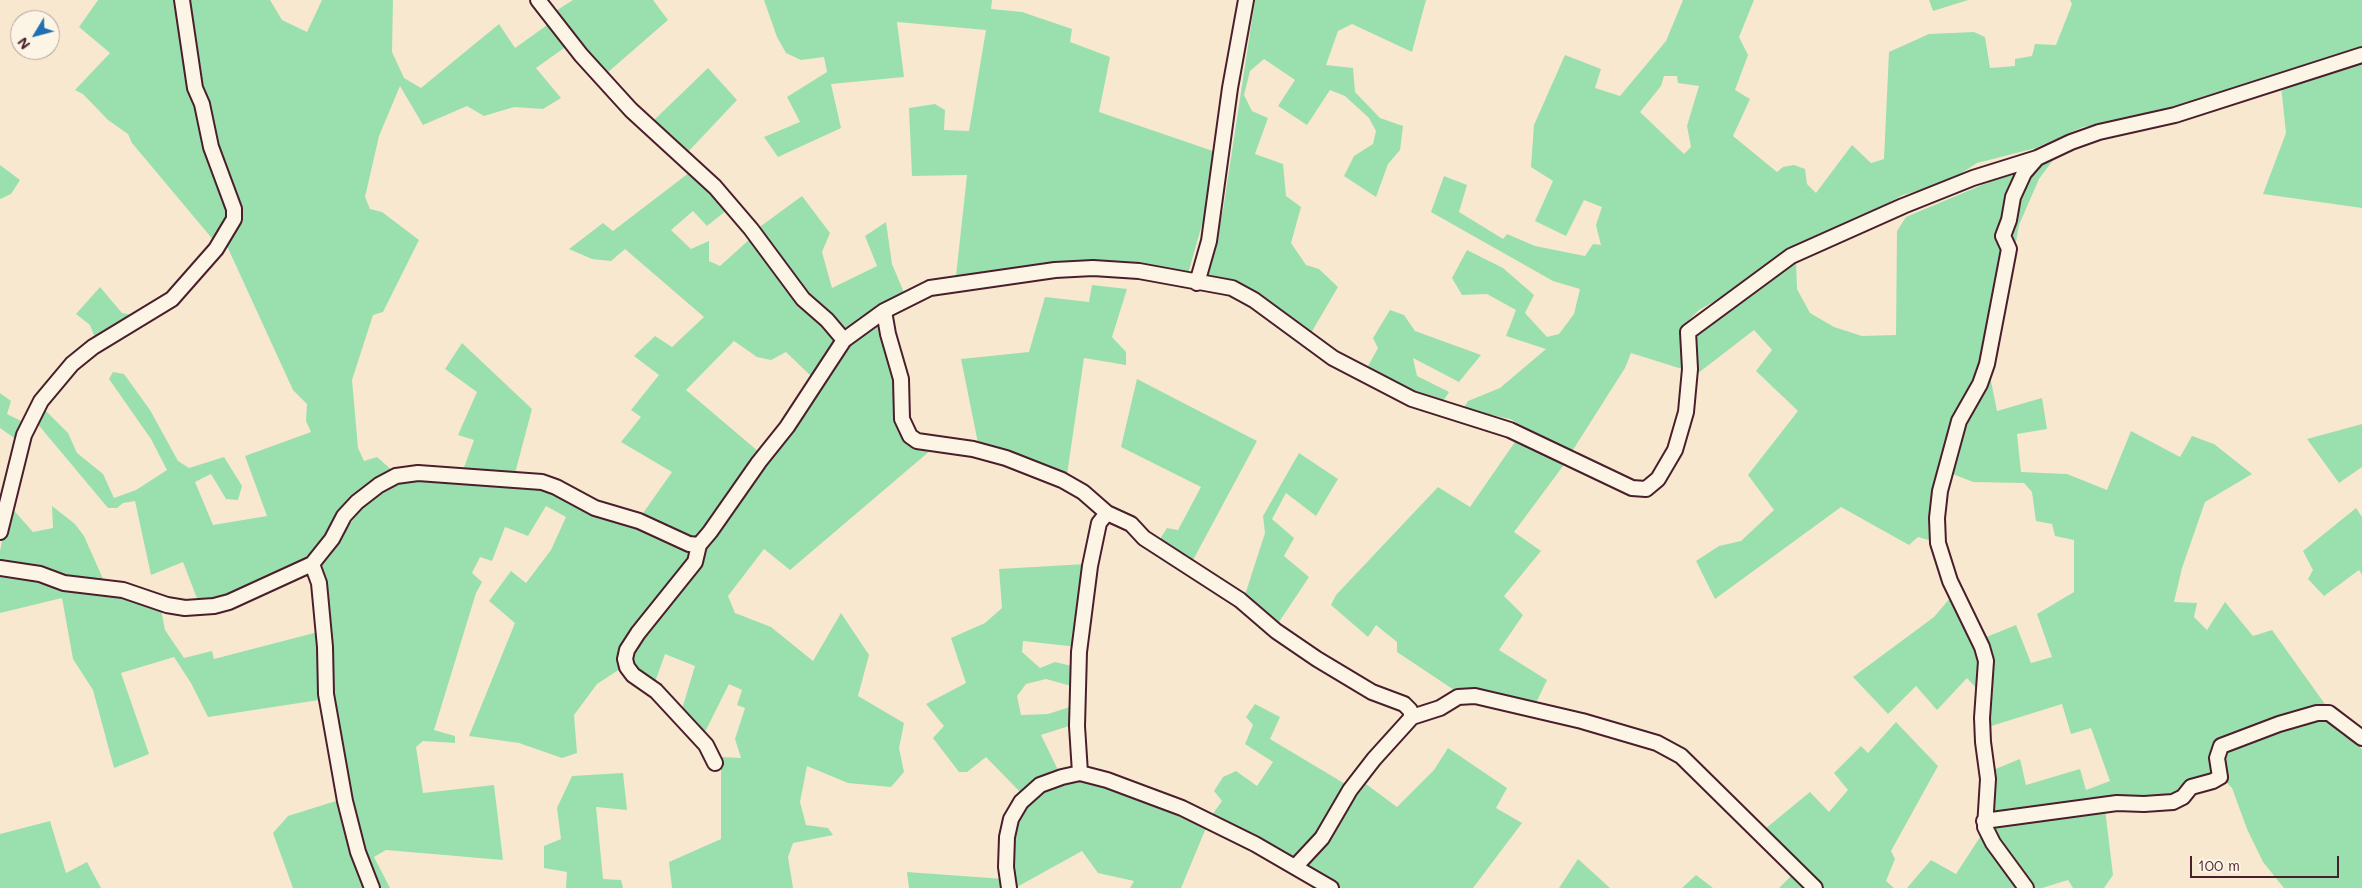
<!DOCTYPE html>
<html>
<head>
<meta charset="utf-8">
<style>
	body { margin:0 }
	#map { position:relative; width:2362px; height:888px; overflow:hidden; background:#f8e8d0; font-family:Mali,sans-serif }
	canvas { display:block }
	.north { position:absolute; left:10px; top:10px; width:50px; height:50px; box-sizing:border-box; background:#fcf5e5; border:1px solid #b59f9b; border-radius:50%; rotate:233deg; font-size:14px; font-weight:700; line-height:20px; text-align:center; color:#4a1f2b }
	.north::after { content:''; display:block; margin:auto; width:18px; height:22px; background:#1f6fb2; clip-path:polygon(50% 0,100% 100%,50% 72%,0 100%) }
	.scale { position:absolute; left:2190px; top:856px; width:149px; height:22px; box-sizing:border-box; border:2px solid #4a1f2b; border-top:0; padding-left:6px; font-size:15px; line-height:18px; white-space:nowrap; color:#4a1f2b; -webkit-text-stroke:4px #fcf5e5; paint-order:stroke }
</style>
</head>
<body>
<div id="map">
<canvas width="2362" height="888"></canvas>
<div class="north">N</div>
<div class="scale">100 m</div>
</div>
<script>
const ctx = document.querySelector('canvas').getContext('2d');
ctx.lineJoin = 'round';
function fillPath(path, color) { ctx.fillStyle = color; ctx.fill(path, 'evenodd'); }
const shape = rows => new Path2D(rows.map(r => 'M' + r).join(''));
function strokePath(path, color, width, dash) { ctx.strokeStyle = color; ctx.lineWidth = width; ctx.lineCap = dash ? 'butt' : 'round'; ctx.setLineDash(dash || []); ctx.stroke(path); }
fillPath(shape([
	[98,0,176,0,186,77,229,209,227,221,215,242,132,143,128,134,108,120,83,94,75,90,110,53,79,27],
	[190,0,270,0,282,20,307,32,322,0,393,0,392,52,404,78,421,88,499,24,515,48,550,23,567,46,536,68,561,98,543,109,514,107,484,116,467,106,423,125,400,86,379,136,365,197,370,209,382,212,419,240,383,312,373,315,352,380,358,448,364,461,377,457,394,472,312,557,226,597,198,601,183,562,151,575,135,501,123,503,117,508,108,508,36,422,44,409,68,433,77,453,103,474,114,498,136,490,167,470,151,439,109,379,113,372,124,374,150,410,178,461,189,468,224,457,242,486,238,500,226,499,211,474,195,482,213,525,267,516,245,456,311,432,306,421,307,404,293,390,227,246,241,221,239,205,215,146,211,117,198,72],
	[573,0,653,0,668,20,607,73,554,12],
	[764,0,992,0,991,9,1022,12,1072,29,1070,42,1110,57,1099,112,1213,151,1208,203,1188,274,1109,262,1053,263,956,276,967,175,912,176,909,108,935,104,945,110,944,130,969,131,986,30,897,22,904,77,831,84,841,128,778,157,764,137,800,122,787,97,827,72,824,57,801,60,786,53,777,37],
	[1255,0,1426,0,1412,52,1352,24,1338,31,1326,65,1353,68,1355,92,1380,118,1403,126,1400,150,1388,164,1376,197,1344,176,1354,156,1373,144,1376,131,1369,118,1345,96,1330,90,1307,125,1278,106,1295,80,1264,59,1250,71,1244,95,1252,111,1268,118,1255,154,1283,164,1286,196,1301,207,1291,243,1306,265,1319,269,1338,287,1311,333,1236,280,1207,275,1223,210],
	[1683,0,1754,0,1739,37,1748,55,1735,90,1750,99,1733,136,1777,172,1783,167,1794,165,1805,169,1807,184,1816,193,1852,145,1871,163,1884,159,1889,52,1929,34,1974,32,1985,37,1990,68,2015,66,2015,59,2032,56,2035,44,2056,45,2072,4,2070,0,2362,0,2362,46,2142,117,2083,127,2036,148,1977,163,1948,182,1903,195,1822,238,1789,248,1745,284,1699,310,1685,324,1682,342,1682,369,1631,353,1625,368,1571,453,1510,419,1463,409,1468,401,1500,388,1546,349,1506,336,1516,310,1487,294,1462,295,1452,278,1467,250,1503,268,1534,295,1525,313,1547,337,1559,334,1574,314,1580,289,1553,281,1431,212,1444,176,1467,185,1459,212,1503,239,1507,234,1535,246,1585,256,1593,244,1601,245,1596,225,1602,207,1584,200,1566,236,1535,221,1553,181,1531,167,1534,125,1565,55,1601,69,1595,88,1620,96,1666,41],
	[1664,76,1677,76,1678,83,1699,86,1687,126,1691,147,1684,154,1640,112,1661,86],
	[1929,0,1968,0,1933,11],
	[2362,62,2362,208,2263,194,2286,133,2281,86],
	[708,68,737,100,686,154,651,123],
	[2056,156,2039,179,2019,225,2015,248,2011,232,2016,202,2027,177,2040,165],
	[0,165,20,180,11,194,0,199],
	[2020,169,2003,205,1998,235,2003,249,1986,360,1955,418,1934,482,1932,541,1918,537,1909,545,1841,507,1715,599,1696,561,1719,546,1741,541,1774,510,1748,475,1798,411,1756,371,1772,350,1754,330,1697,374,1694,336,1796,261,1797,289,1810,313,1834,327,1862,336,1896,335,1897,231,1906,217],
	[690,172,727,210,707,226,693,211,671,230,691,249,709,241,709,261,720,266,750,239,804,309,839,340,813,378,786,352,771,360,757,357,734,341,686,390,759,452,698,539,684,537,641,516,672,472,621,442,641,417,631,410,659,375,634,356,655,336,672,347,704,317,625,249,611,261,592,259,569,249,603,223,613,231],
	[802,196,830,233,822,252,832,288,877,266,865,236,886,222,892,264,905,295,864,320,844,328,822,309,776,256,757,229],
	[1092,285,1127,289,1112,337,1126,352,1126,365,1084,358,1067,475,978,443,961,359,1029,352,1045,297,1089,302],
	[100,287,122,313,132,315,95,338,90,325,76,314],
	[1390,310,1404,315,1415,331,1481,355,1459,382,1413,358,1417,376,1449,392,1442,403,1407,389,1367,368,1378,348,1373,338],
	[881,316,893,376,897,422,913,446,931,450,790,570,764,549,728,596,735,613,771,627,813,661,841,613,869,655,858,696,904,723,899,748,904,772,891,787,848,783,807,766,800,802,806,825,828,828,833,835,793,843,788,857,793,888,672,888,669,862,721,839,721,757,741,758,735,739,745,708,737,705,742,690,729,684,704,734,682,709,695,666,665,654,654,685,636,673,630,655,702,564,705,550,755,477,780,448,857,334],
	[462,343,532,409,514,477,462,473,474,440,458,435,477,392,445,369],
	[1990,376,1997,411,2042,398,2047,429,2017,434,2021,472,2067,474,2107,490,2131,431,2180,457,2192,436,2214,444,2252,474,2205,502,2182,568,2174,602,2197,603,2194,617,2207,630,2225,602,2253,636,2272,630,2327,707,2217,742,2216,775,2175,798,2152,799,2131,796,1991,815,1993,770,2020,759,2026,785,2080,769,2086,790,2110,781,2091,728,2071,734,2062,704,1988,727,1984,638,2016,625,2031,663,2052,657,2037,614,2074,592,2074,540,2055,536,2052,524,2036,521,2032,492,2024,483,1973,482,1950,473,1968,415],
	[1137,379,1257,441,1192,562,1160,539,1167,528,1178,530,1201,487,1121,447],
	[0,393,11,401,7,414,21,421,17,440,0,428],
	[2362,424,2362,467,2339,483,2307,439],
	[1517,439,1566,462,1514,532,1541,551,1504,596,1523,615,1499,650,1547,680,1535,705,1474,689,1454,690,1397,652,1397,642,1376,625,1368,637,1331,605,1336,595,1438,487,1470,507],
	[1299,453,1338,479,1316,516,1286,493,1272,519,1294,538,1284,556,1309,577,1277,625,1244,598,1265,533,1263,516],
	[414,478,538,487,627,522,675,542,692,553,690,561,619,649,620,669,597,684,574,715,577,753,562,758,519,743,469,736,515,623,489,601,511,571,526,583,551,550,566,517,546,506,528,536,505,527,492,561,480,557,472,573,482,582,476,593,434,730,455,736,455,743,423,741,416,747,423,793,494,785,503,860,386,850,374,857,390,888,379,888,367,863,349,793,335,705,326,581,319,563,335,545,366,502,390,485],
	[9,505,33,532,53,528,52,506,75,524,84,536,104,581,65,577,34,564,0,563,0,551],
	[2356,508,2362,517,2362,575,2359,570,2324,596,2308,579,2313,570,2303,551],
	[1086,564,1078,647,1023,641,1022,652,1040,668,1055,662,1076,667,1075,687,1046,679,1026,684,1017,696,1021,715,1048,714,1073,706,1072,725,1041,735,1059,772,1021,793,986,757,967,772,959,772,933,738,944,726,926,704,966,683,951,638,985,623,1002,608,999,569],
	[0,575,112,592,161,609,165,630,184,658,212,651,214,659,318,632,319,700,208,717,191,683,174,657,121,673,149,754,114,768,93,690,73,659,62,598,0,613],
	[1951,597,1977,646,1981,670,1979,691,1967,678,1937,710,1916,686,1888,714,1853,677,1934,617],
	[1255,704,1280,717,1270,739,1347,785,1320,829,1292,860,1212,815,1222,801,1214,791,1223,777,1236,771,1257,786,1273,762,1245,744,1253,725,1246,717],
	[2325,719,2362,749,2362,888,2284,888,2263,862,2247,829,2232,788,2224,780,2227,773,2223,758,2228,748,2306,721],
	[1896,722,1938,766,1891,851,1895,859,1886,881,1894,888,1822,888,1765,829,1810,792,1829,812,1848,790,1834,773,1861,746,1868,753],
	[1448,748,1507,788,1496,808,1522,823,1473,888,1340,888,1305,865,1366,784,1397,807,1434,770],
	[623,773,627,810,596,807,603,879,621,880,623,888,566,888,567,872,544,868,544,846,561,839,557,808,572,776],
	[1080,779,1106,786,1206,828,1181,888,1130,888,1134,881,1098,873,1082,851,1015,888,1011,855,1016,825,1024,807,1039,792,1058,782],
	[336,801,348,848,366,888,293,888,273,833,288,816],
	[2105,809,2113,875,2104,888,2073,888,2068,880,2042,888,2034,888,2001,842,1994,826],
	[50,821,66,873,87,862,101,888,0,888,0,834],
	[1982,834,2022,888,1907,888,1931,860,1956,874],
	[1578,859,1610,888,1559,888],
	[907,872,1004,879,1005,888,909,888],
	[1696,875,1713,888,1682,888],
	[1792,875,1807,888,1779,888]
]), '#9ae0ae');
const minor = shape([
	[538,0,581,55,631,110,715,187,751,229,803,299,827,320,844,340],
	[1197,283,1209,241,1230,88,1246,0],
	[884,311,888,334,901,379,902,419,910,436,917,441,973,449,1006,458,1062,480,1083,492,1107,513,1131,524,1144,538,1240,600,1276,631,1317,659,1372,692,1404,704,1410,710,1412,717],
	[0,532,24,435,41,401,72,364,93,347,172,299,216,249,234,219,234,209,211,147,202,104,195,88,182,0],
	[699,545,695,562,638,633,627,650,625,659,627,667,633,675,656,691,706,745,715,763],
	[312,564,319,583,325,647,326,694,345,801,358,852,372,888],
	[0,568,40,574,64,583,123,590,167,605,185,608,214,606,229,602,312,564,332,539,344,516,357,502,379,485,396,476,418,473,542,482,556,487,595,508,639,521,689,544,699,545,710,532,759,462,787,427,844,340,884,311,930,288,1055,270,1093,268,1139,271,1232,288,1254,300,1333,358,1412,399,1510,430,1632,488,1646,489,1658,479,1675,450,1686,412,1690,369,1688,332,1791,256,1903,206,1973,178,2037,158,2071,142,2099,132,2175,115,2362,55],
	[1080,773,1077,726,1079,652,1090,566,1099,523,1107,513],
	[1984,821,2117,803,2144,804,2173,802,2183,797,2191,787,2213,781,2220,777,2217,758,2221,746,2279,724,2317,713,2329,713,2362,738],
	[1295,867,1322,838,1350,790,1374,759,1412,717,1440,708,1458,697,1475,696,1582,721,1657,743,1681,756,1815,888],
	[1009,888,1006,867,1007,837,1011,819,1021,802,1040,785,1062,777,1080,773,1107,780,1182,808,1255,844,1331,888],
	[2026,888,1993,843,1985,827,1988,779,1983,742,1982,718,1986,661,1982,647,1950,581,1938,543,1937,518,1940,491,1959,421,1980,384,1987,364,2009,249,2003,236,2009,220,2013,197,2024,173,2037,158]
]);
strokePath(minor, '#4a1f2b', 18);
strokePath(minor, '#fcf5e5', 14);
</script>
</body>
</html>
